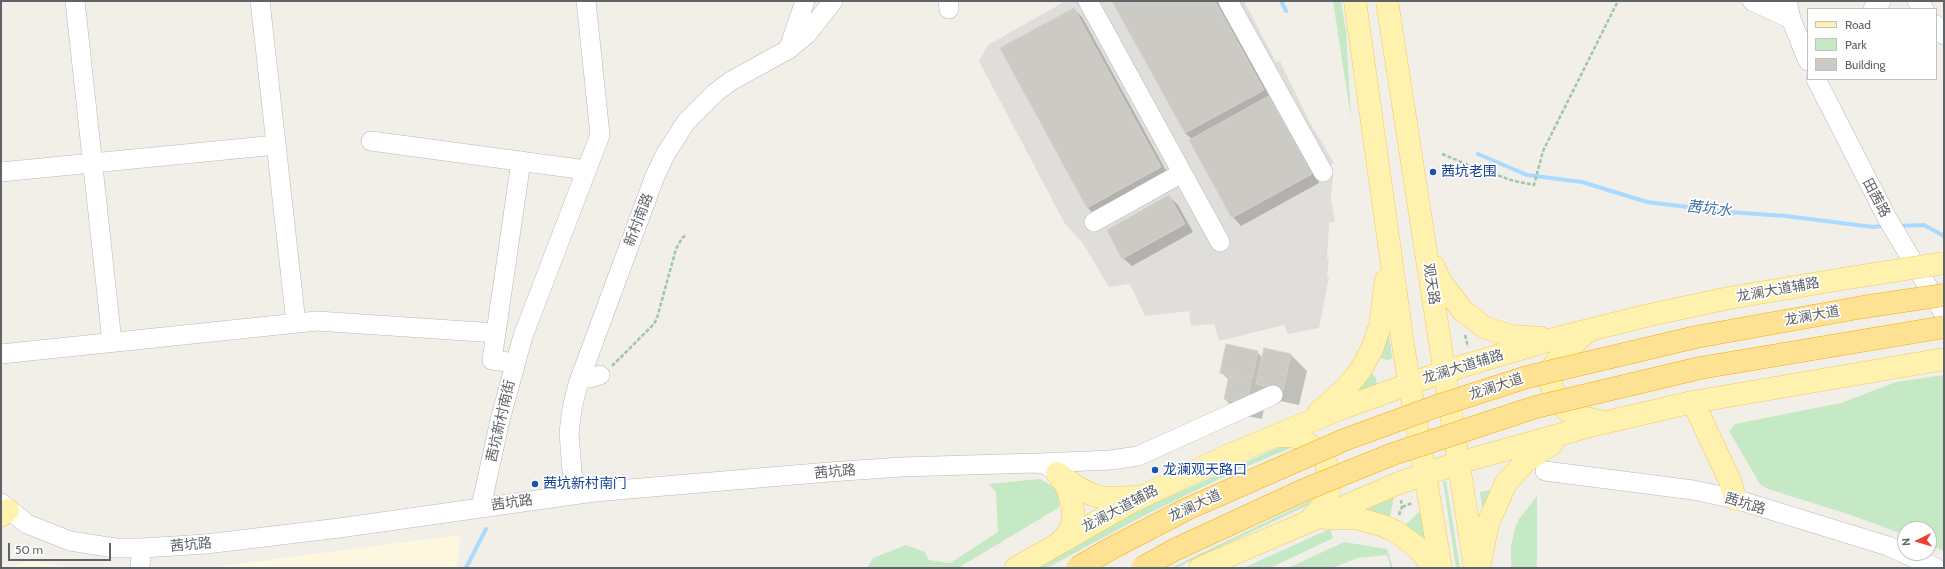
<!DOCTYPE html>
<html>
<head>
<meta charset="utf-8">
<style>
	body { margin:0 }
	#map { position:relative; width:1945px; height:569px; overflow:hidden; background:#f1efe8; font-family:Cabin,sans-serif }
	canvas { display:block }
	.frame { position:absolute; inset:0; border:2px solid #5f6368; pointer-events:none }
	.legend { position:absolute; left:1807px; top:8px; width:130px; height:72px; box-sizing:border-box; background:#fff; border:1px solid #bfc1c3; margin:0; padding:5px 7px; list-style:none; font-size:12px; color:#5f6368 }
	.legend li { display:flex; align-items:center; gap:8px; height:20px }
	.legend b { width:20px; border:1px solid #bfc1c3 }
	.north { position:absolute; left:1897px; top:521px; width:40px; height:40px; box-sizing:border-box; background:#fff; border:1px solid #bfc1c3; border-radius:50%; rotate:265deg; font-size:11px; font-weight:700; line-height:16px; text-align:center; color:#5f6368 }
	.north::after { content:''; display:block; margin:auto; width:14px; height:18px; background:#ea4335; clip-path:polygon(50% 0,100% 100%,50% 72%,0 100%) }
	.scale { position:absolute; left:8px; top:543px; width:103px; height:18px; box-sizing:border-box; border:2px solid #5f6368; border-top:0; padding-left:5px; font-size:12px; line-height:14px; white-space:nowrap; color:#5f6368; -webkit-text-stroke:3px #fff; paint-order:stroke }
</style>
</head>
<body>
<div id="map">
<canvas width="1945" height="569"></canvas>
<div class="frame"></div>
<ul class="legend">
<li><b style="height:5px;background:#fff2af"></b>Road</li>
<li><b style="height:11px;background:#c5e8c5"></b>Park</li>
<li><b style="height:11px;background:#cccac5"></b>Building</li>
</ul>
<div class="north">N</div>
<div class="scale">50 m</div>
</div>
<script>
const ctx = document.querySelector('canvas').getContext('2d');
ctx.lineJoin = 'round';
function fillPath(path, color) { ctx.fillStyle = color; ctx.fill(path, 'evenodd'); }
const shape = rows => new Path2D(rows.map(r => 'M' + r).join(''));
function strokePath(path, color, width, dash) { ctx.strokeStyle = color; ctx.lineWidth = width; ctx.lineCap = dash ? 'butt' : 'round'; ctx.setLineDash(dash || []); ctx.stroke(path); }
function drawText(font, color, halo, rows, align = 'center') {
  ctx.font = font + ' Cabin,"Noto Sans SC",sans-serif'; ctx.lineWidth = 3.5; ctx.setLineDash([]); ctx.textBaseline = 'middle'; ctx.strokeStyle = halo; ctx.fillStyle = color; for (const [text, x, y, turn = 0] of rows) {
    ctx.save(); ctx.translate(x, y); ctx.rotate((+turn || 0) * Math.PI / 180); ctx.textAlign = isNaN(turn) ? turn : align; if (halo) ctx.strokeText(text, 0, 0); ctx.fillText(text, 0, 0); ctx.restore();
  }
}
fillPath(shape([
	[460,535,457,568,206,568],
	[31,560,71,568,8,568]
]), '#fef7e0');
fillPath(shape([
	[1066,1,1244,1,1276,62,1280,61,1308,119,1334,163,1329,166,1333,176,1331,198,1335,222,1329,223,1327,258,1329,259,1327,276,1329,277,1319,328,1288,334,1284,325,1219,341,1214,324,1191,326,1189,311,1145,316,1130,284,1109,287,1082,242,1065,224,979,61,988,45]
]), '#e0deda');
fillPath(shape([
	[1333,1,1341,1,1346,31,1351,118],
	[1388,327,1392,358,1388,360,1375,357],
	[1368,369,1376,378,1377,386,1350,397],
	[1944,375,1944,551,1929,545,1929,529,1905,529,1905,535,1851,515,1768,489,1760,484,1729,431,1735,424,1841,403,1896,382],
	[1300,444,1238,470,1145,515,1047,568,1028,568,1086,534,1277,448,1288,445],
	[1040,479,1052,486,1063,497,1058,508,958,568,867,568,873,558,906,545,925,552,929,560,950,563,998,532,996,492,989,484],
	[1443,480,1446,481,1460,568,1456,568],
	[1497,489,1484,521,1480,492],
	[1322,495,1310,504,1176,568,1171,568],
	[1537,496,1537,568,1511,568,1511,546,1515,528,1519,519],
	[1394,497,1389,522,1354,512],
	[1422,509,1429,551,1402,528],
	[1330,529,1333,538,1270,568,1243,568],
	[1344,542,1387,549,1393,568,1391,568,1387,555,1358,558,1331,568,1288,568]
]), '#c5e8c5');
fillPath(shape([
	[1113,1,1218,1,1271,99,1277,105,1319,183,1241,226,1233,217,1192,139,1185,133],
	[1074,9,1082,17,1169,176,1096,216,1087,207],
	[1169,196,1178,205,1193,232,1132,266,1123,258],
	[1265,349,1291,355,1307,371,1299,405,1266,398,1262,419,1240,415,1225,399,1229,380,1221,372,1257,352,1263,358]
]), '#0003');
strokePath(shape([
	[1281,1,1286,11],
	[1478,154,1527,175,1582,182,1647,202,1728,212,1786,216,1873,227,1885,226],
	[1897,226,1924,225,1944,236],
	[466,568,486,529]
]), '#aadaff', 4);
const building = shape([
	[1112,1,1215,1,1264,90,1185,133,1112,1],
	[1074,8,1161,167,1087,208,1000,48,1074,8],
	[1269,96,1312,174,1232,218,1189,140,1269,96],
	[1169,195,1185,224,1122,259,1107,230,1169,195],
	[1226,344,1258,351,1252,379,1220,373,1226,344],
	[1264,348,1291,354,1283,390,1256,384,1264,348],
	[1229,376,1251,381,1246,404,1224,399,1229,376]
]);
fillPath(building, '#cccac5');
strokePath(building, '#d6d1c6', 1);
const minor = shape([
	[75,1,112,342],
	[260,1,296,323],
	[948,1,949,9],
	[1088,1,1220,242],
	[1228,1,1323,172],
	[1752,1,1791,19],
	[1787,1,1791,19,1808,61],
	[1917,1,1924,9],
	[1873,9,1881,1],
	[1936,25,1944,35],
	[789,48,805,1],
	[1816,79,1887,218,1944,314],
	[371,141,586,170],
	[1,172,276,145],
	[1094,222,1182,173],
	[1,354,317,321,496,333],
	[515,363,492,360,521,161],
	[581,377,590,378,600,375],
	[1040,463,1111,460,1138,456,1273,395],
	[1545,471,1693,490,1735,499,1888,546,1936,568],
	[574,495,569,433,572,409,578,384,655,176,665,155,686,122,715,93,731,81,789,49,807,34,833,1],
	[1,503,27,524,70,541,115,548,142,548,206,544,339,528,594,492,829,472,902,467,1035,463,1047,465,1057,473],
	[481,507,500,420,523,336,600,135,586,1],
	[140,566,142,548]
]);
const major = shape([
	[1355,1,1404,351,1441,568],
	[1387,1,1475,568],
	[1433,266,1441,282,1462,310,1484,327,1510,336,1541,338],
	[1586,333,1565,351,1554,365,1551,375,1551,385,1559,403,1568,411,1581,417,1604,422],
	[1693,402,1731,483,1735,499],
	[1319,412,1345,389,1360,371,1372,349,1380,326,1386,280],
	[1275,436,1291,436,1302,439,1320,453,1326,463,1330,484,1327,496,1324,504,1310,520],
	[1057,473,1077,487,1093,495,1104,498,1137,497],
	[1059,475,1068,489,1073,509,1073,522,1067,535,1062,540],
	[1,516,8,510],
	[1326,518,1355,518,1381,525,1395,531,1417,547,1434,568],
	[1480,563,1488,523,1506,483,1525,462,1552,444],
	[1016,568,1133,501,1229,455,1340,409,1443,372,1557,338,1645,316,1729,298,1842,279],
	[1200,568,1399,483,1458,463,1594,425,1693,402,1944,359]
]);
strokePath(minor, '#b5b8bc', 20);
strokePath(major, '#f2c960', 23);
strokePath(shape([
	[1442,154,1471,166,1514,181,1534,185,1543,151,1618,1],
	[1465,335,1468,347],
	[612,366,654,324,657,318,676,249,682,238,686,235],
	[1402,507,1412,503],
	[1399,515,1402,507,1401,500]
]), '#9cc7a9', 2.5, [4, 2]);
strokePath(minor, '#fff', 19);
strokePath(major, '#fff2af', 22);
const majorBridge = shape([
	[1842,279,1944,263]
]);
const highwayBridge = shape([
	[1077,568,1110,549,1187,509,1344,440,1434,407,1527,377,1696,337,1863,307,1944,295],
	[1142,568,1174,550,1304,490,1393,454,1536,407,1700,368,1944,327]
]);
strokePath(majorBridge, '#f2c960', 23, []);
strokePath(highwayBridge, '#f9ab00', 23, []);
strokePath(majorBridge, '#fff2af', 22);
strokePath(highwayBridge, '#fde293', 22);
for (const [x, y, r, color] of [
	[1433,172,4,"#1a4fb4"],
	[1155,470,4,"#1a4fb4"],
	[535,484,4,"#1a4fb4"]
]) { const dot = new Path2D(); dot.arc(x, y, r, 0, 2 * Math.PI); ctx.fillStyle = color; ctx.fill(dot); strokePath(dot, '#fff', 1.5); }
drawText('14px', '#164399', '#fff', [
	["茜坑老围",1441,172],
	["龙澜观天路口",1163,470],
	["茜坑新村南门",543,484]
], 'left');
drawText('14px', '#5f6368', '#fff', [
	["田茜路",1876,198,62],
	["新村南路",639,220,-69],
	["观天路",1431,284,81],
	["龙澜大道辅路",1778,290,-10],
	["龙澜大道",1812,316,-10],
	["龙澜大道辅路",1463,367,-17],
	["龙澜大道",1496,387,-18],
	["茜坑新村南街",501,421,-77],
	["茜坑路",835,472,-5],
	["茜坑路",512,503,-8],
	["茜坑路",1745,504,17],
	["龙澜大道",1195,506,-25],
	["龙澜大道辅路",1120,509,-28],
	["茜坑路",191,545,-5]
]);
drawText('italic 15px', '#4174aa', '#fff', [
	["茜坑水",1709,209,6]
]);
</script>
</body>
</html>
